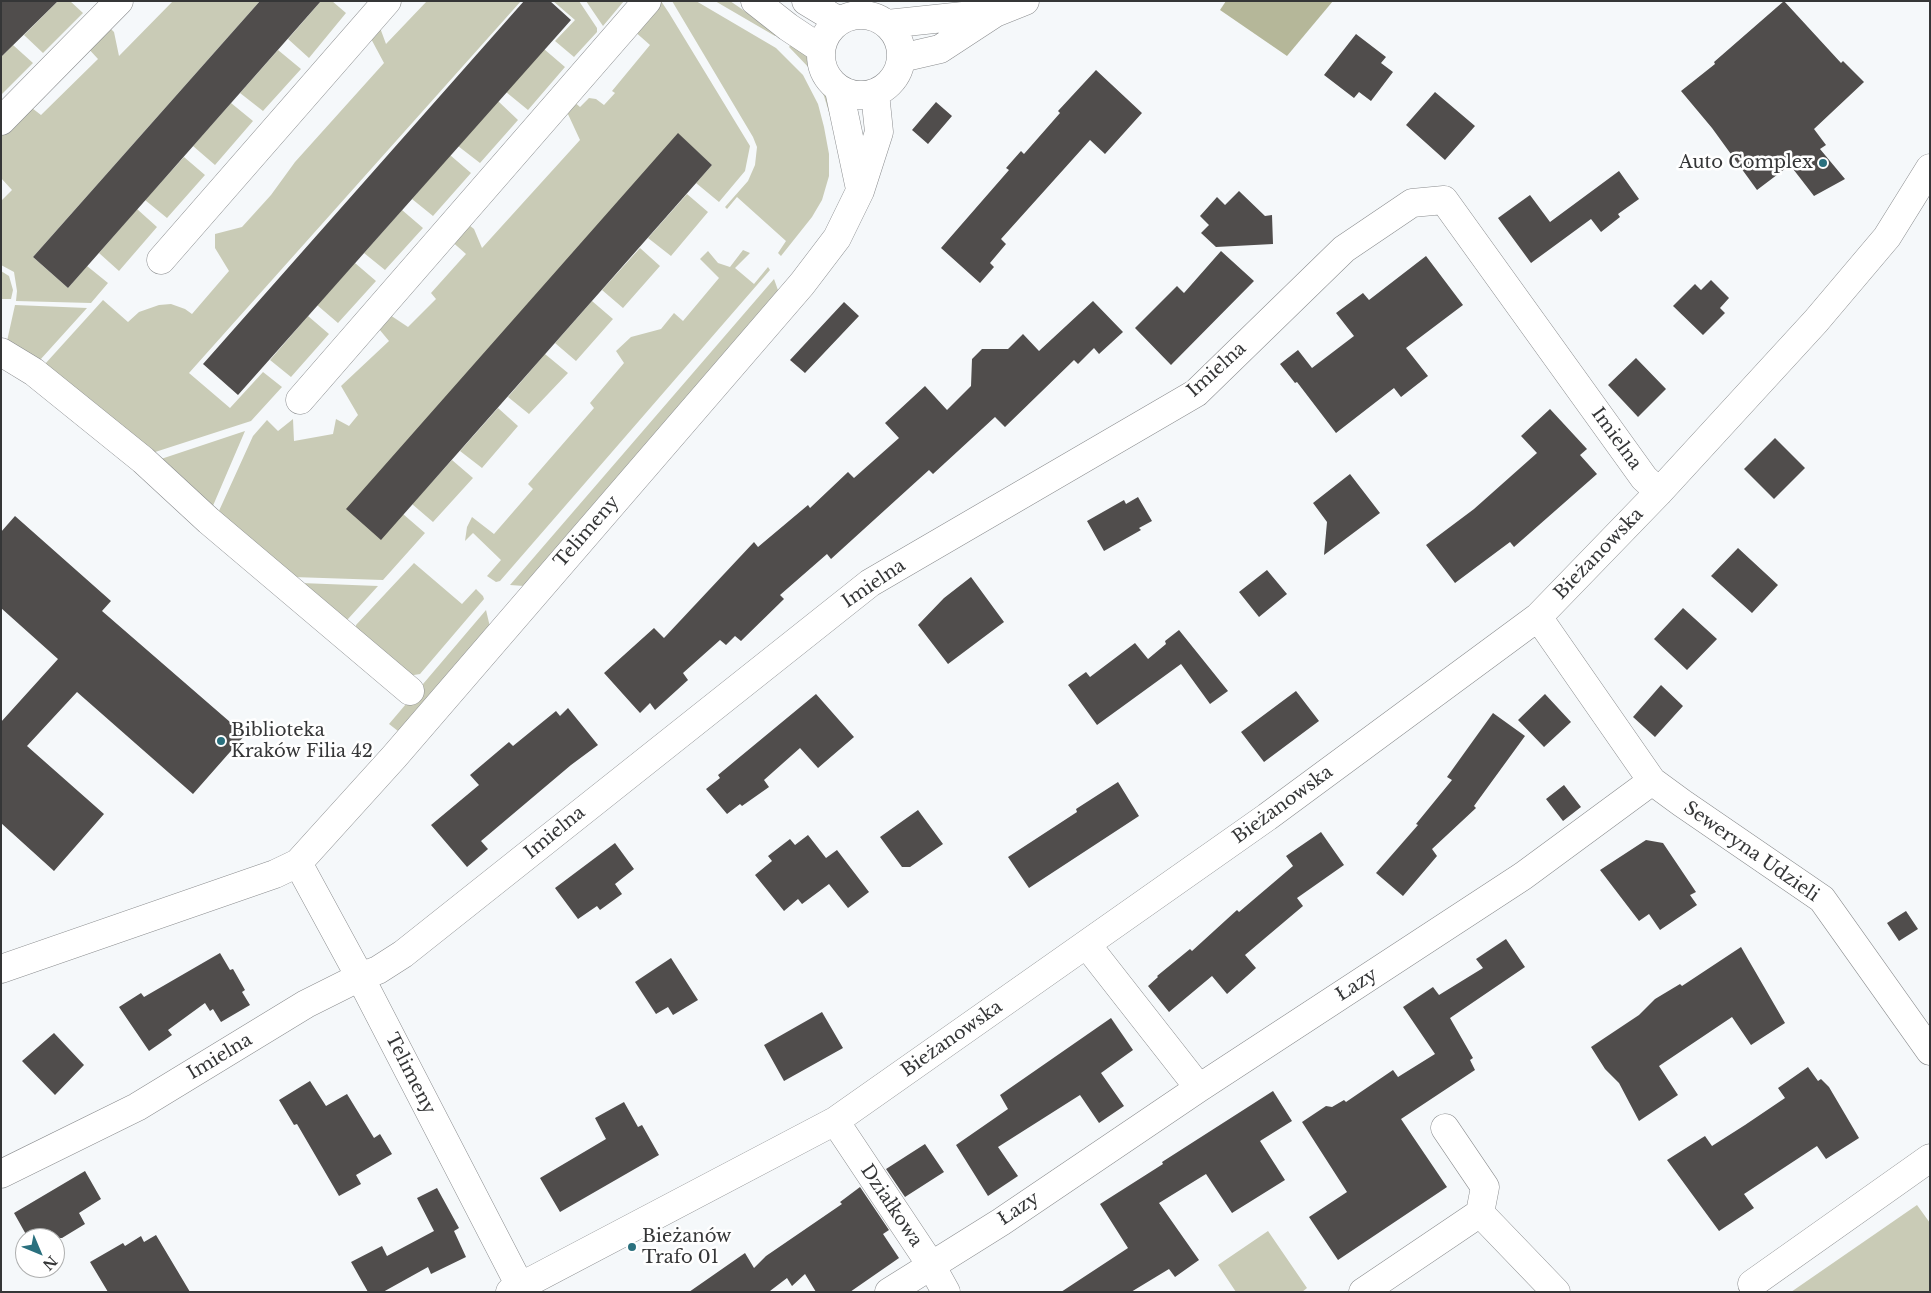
<!DOCTYPE html>
<html>
<head>
<meta charset="utf-8">
<style>
	body { margin:0 }
	#map { position:relative; width:1931px; height:1293px; overflow:hidden; background:#f5f8fa; font-family:"Libre Baskerville",serif }
	canvas { display:block }
	.frame { position:absolute; inset:0; border:2px solid #353637; pointer-events:none }
	.north { position:absolute; left:15px; top:1228px; width:50px; height:50px; box-sizing:border-box; background:#fff; border:1px solid #aeafaf; border-radius:50%; rotate:135deg; font-size:14px; font-weight:700; line-height:20px; text-align:center; color:#353637 }
	.north::after { content:''; display:block; margin:auto; width:18px; height:22px; background:#2a707e; clip-path:polygon(50% 0,100% 100%,50% 72%,0 100%) }
</style>
</head>
<body>
<div id="map">
<canvas width="1931" height="1293"></canvas>
<div class="frame"></div>
<div class="north">N</div>
</div>
<script>
const ctx = document.querySelector('canvas').getContext('2d');
ctx.lineJoin = 'round';
function fillPath(path, color) { ctx.fillStyle = color; ctx.fill(path, 'evenodd'); }
const shape = rows => new Path2D(rows.map(r => 'M' + r).join(''));
function strokePath(path, color, width, dash) { ctx.strokeStyle = color; ctx.lineWidth = width; ctx.lineCap = dash ? 'butt' : 'round'; ctx.setLineDash(dash || []); ctx.stroke(path); }
function drawText(font, color, halo, rows, align = 'center') {
  ctx.font = font + ' "Libre Baskerville",serif'; ctx.lineWidth = 5; ctx.setLineDash([]); ctx.textBaseline = 'middle'; ctx.strokeStyle = halo; ctx.fillStyle = color; for (const [text, x, y, turn = 0] of rows) {
    ctx.save(); ctx.translate(x, y); ctx.rotate((+turn || 0) * Math.PI / 180); ctx.textAlign = isNaN(turn) ? turn : align; if (halo) ctx.strokeText(text, 0, 0); ctx.fillText(text, 0, 0); ctx.restore();
  }
}
fillPath(shape([
	[58,1,70,1,83,13,43,53,24,35],
	[173,1,260,1,33,257,68,288,87,266,108,283,91,303,16,301,17,291,14,272,1,265,1,201,12,190,1,178,1,131,28,105,41,115,98,59,86,46,111,29,114,32,119,56],
	[321,1,332,1,346,13,309,58,288,39],
	[427,1,521,1,189,373,230,408,263,372,282,387,251,421,149,454,45,364,103,300,128,322,139,312,159,305,171,304,185,309,192,314,229,271,215,248,215,234,242,227,271,195,295,162,384,63,369,35,379,25,386,44],
	[553,1,579,1,597,28,597,32,574,57,555,41,575,20],
	[586,1,624,1,603,26],
	[659,1,661,1,669,13,750,146,745,171,719,202,696,183,712,165,678,134,403,514,425,533,383,580,293,577,218,513,253,436,267,420,278,431,293,419,294,441,333,434,336,419,349,426,358,415,341,386,389,341,374,323,384,311,408,327,436,299,431,293,466,254,449,239,469,225,474,229,482,248,580,140,567,112,572,100,580,107,589,98,596,99,604,105,615,93,612,91,650,45,633,30],
	[672,1,696,1,776,48,803,75,818,104,824,127,829,154,829,176,822,200,812,217,781,256,778,253,786,241,737,197,727,209,725,207,748,181,755,165,757,147,753,137],
	[715,1,730,1,777,33,775,36],
	[792,43,807,54,825,86,830,96,833,125,824,96,812,71,789,47],
	[13,45,33,63,1,95,1,57],
	[544,49,565,67,528,110,506,92],
	[278,50,301,69,263,111,240,93],
	[498,101,518,120,480,163,458,146],
	[231,103,253,121,215,165,193,146],
	[450,155,471,173,433,216,412,199],
	[184,157,205,175,167,218,145,200],
	[687,194,708,212,671,256,648,238],
	[137,209,157,227,119,271,99,253],
	[402,210,423,228,385,270,364,253],
	[640,248,660,266,623,308,602,290],
	[743,250,750,253,735,268,754,284,768,267,770,270,500,581,496,582,487,576,501,560,473,533,465,541,467,527,472,517,494,534,533,489,528,484,594,408,590,403,624,363,616,351,631,337,661,329,674,313,683,321,719,278,700,259,708,251,718,263,730,267],
	[355,263,376,281,338,323,317,305],
	[1,271,9,276,13,290,11,299,1,299],
	[774,279,779,293,524,586,510,585],
	[592,301,613,319,576,361,555,343],
	[15,305,87,308,40,360,7,341],
	[308,316,329,334,291,377,270,360],
	[545,354,568,373,529,414,508,397],
	[498,408,518,426,482,468,460,451],
	[245,431,212,508,158,460],
	[452,460,473,478,433,522,412,504],
	[414,563,462,604,476,589,483,596,484,599,420,674,408,676,356,632,356,625],
	[301,583,378,586,348,619,343,620],
	[486,610,490,627,398,731,389,724],
	[1917,1205,1930,1223,1930,1292,1791,1292],
	[1268,1231,1307,1288,1302,1292,1236,1292,1218,1265]
]), '#c9cbb6');
fillPath(shape([
	[1226,1,1333,1,1287,56,1220,10]
]), '#b5b799');
fillPath(shape([
	[1,1,58,1,1,57],
	[260,1,321,1,68,288,33,257],
	[524,1,550,1,571,20,238,395,203,364],
	[1784,1,1841,63,1843,61,1864,82,1814,129,1826,145,1820,149,1845,179,1814,196,1790,165,1757,190,1712,128,1681,91,1715,64,1714,62],
	[1356,34,1386,57,1381,63,1393,72,1371,101,1359,92,1354,98,1324,75],
	[1096,70,1142,113,1105,154,1090,140,1001,239,1006,244,990,263,994,267,980,283,941,248,1009,170,1006,168,1021,151,1024,154,1060,113,1058,111],
	[1435,92,1475,126,1445,160,1406,125],
	[936,102,952,116,928,144,912,130],
	[678,133,712,165,381,540,346,509],
	[1619,171,1639,199,1618,214,1620,217,1601,232,1591,219,1531,263,1498,218,1530,195,1550,222],
	[1239,191,1265,216,1272,215,1273,244,1216,247,1201,233,1209,225,1200,216,1217,197,1225,205],
	[1221,251,1254,281,1171,365,1135,328,1177,286,1184,293],
	[1426,256,1463,305,1406,348,1428,376,1401,397,1394,388,1336,433,1297,382,1295,383,1280,364,1298,350,1312,368,1354,336,1336,313,1363,293,1369,300],
	[1711,280,1729,298,1720,308,1725,313,1703,335,1673,306,1695,284,1701,290],
	[1093,301,1123,332,1099,354,1094,348,1078,364,1074,360,1005,427,995,417,933,474,929,470,831,559,827,554,780,595,784,599,741,641,735,636,726,645,720,640,683,673,688,680,655,710,650,703,640,713,604,673,654,628,664,638,754,542,758,547,808,505,810,508,848,472,854,478,899,438,885,423,925,386,947,410,971,386,972,359,982,349,1008,349,1023,334,1039,351],
	[844,302,859,316,805,373,790,360],
	[1636,358,1666,389,1638,417,1608,385],
	[1550,409,1587,449,1580,455,1597,474,1514,547,1510,542,1455,583,1426,545,1474,509,1537,453,1521,436],
	[1775,438,1805,468,1774,499,1744,469],
	[1350,474,1380,513,1324,555,1327,522,1313,503],
	[1138,497,1152,521,1139,528,1141,530,1104,551,1087,521,1124,500,1126,504],
	[15,516,111,601,102,611,245,735,193,794,77,692,27,746,104,814,54,871,1,823,1,722,58,659,1,608,1,532],
	[1738,548,1778,585,1752,613,1711,576],
	[1267,570,1287,594,1259,617,1239,592],
	[971,577,1004,622,948,664,918,625,944,598],
	[1683,608,1717,639,1687,670,1654,639],
	[1179,630,1228,691,1210,704,1181,664,1097,725,1068,685,1086,672,1090,677,1135,643,1148,659,1166,644,1165,641],
	[1661,685,1683,706,1655,737,1633,717],
	[1296,691,1319,721,1264,762,1241,732],
	[816,694,854,737,818,768,800,748,764,780,769,787,742,806,740,804,727,814,706,789,720,778,718,775],
	[1545,694,1571,722,1544,747,1518,720],
	[568,708,598,745,571,765,481,841,488,849,467,867,431,825,479,785,470,775,509,742,513,746,556,711,560,716],
	[1493,713,1525,736,1474,806,1476,808,1432,849,1437,856,1403,896,1376,873,1418,825,1416,824,1452,780,1447,777],
	[1118,782,1139,816,1029,888,1008,857,1077,812,1076,809],
	[1564,785,1581,807,1563,821,1546,799],
	[918,810,943,844,910,867,902,867,880,837],
	[1321,832,1344,865,1297,898,1303,906,1245,955,1256,968,1227,994,1212,976,1169,1012,1148,986,1158,977,1157,976,1190,949,1192,951,1237,910,1239,912,1293,866,1286,856],
	[808,835,826,858,837,850,869,892,848,908,829,884,802,904,798,899,784,911,755,875,772,861,768,856,790,839,795,845],
	[1646,840,1663,843,1696,892,1690,895,1697,905,1660,930,1649,914,1639,921,1600,870],
	[615,843,634,869,615,884,622,894,600,910,597,906,578,919,555,888],
	[1906,911,1918,929,1899,941,1887,923],
	[1506,939,1525,967,1450,1018,1473,1058,1470,1060,1475,1070,1401,1119,1447,1187,1338,1260,1309,1217,1347,1192,1302,1122,1326,1106,1332,1107,1344,1100,1346,1102,1393,1070,1398,1077,1435,1054,1403,1007,1433,987,1439,995,1483,968,1476,959],
	[1741,947,1785,1023,1751,1045,1732,1017,1659,1066,1678,1095,1639,1121,1619,1083,1605,1069,1591,1047,1639,1015,1655,999,1680,984,1682,986],
	[220,953,230,970,233,969,245,990,242,992,250,1005,221,1022,213,1009,210,1011,205,1003,168,1030,172,1035,149,1051,119,1007,141,993,144,997],
	[671,958,698,1000,673,1015,668,1007,656,1014,635,982],
	[822,1012,843,1048,784,1081,764,1045],
	[1111,1018,1133,1050,1101,1073,1124,1106,1099,1123,1080,1095,998,1147,1018,1176,988,1196,956,1145,1008,1109,1000,1095],
	[54,1033,84,1065,55,1095,22,1061],
	[1808,1067,1818,1081,1821,1079,1829,1087,1859,1138,1826,1159,1817,1146,1744,1194,1754,1208,1719,1231,1667,1160,1705,1136,1712,1146,1745,1125,1785,1098,1778,1088],
	[310,1081,326,1106,347,1094,374,1138,380,1134,392,1154,356,1175,361,1184,339,1196,297,1124,294,1125,279,1100],
	[1273,1091,1292,1121,1260,1141,1285,1180,1232,1213,1206,1174,1159,1203,1199,1260,1175,1277,1169,1269,1131,1292,1061,1292,1128,1248,1100,1204,1163,1164,1162,1162],
	[624,1102,638,1127,642,1125,659,1155,560,1212,540,1178,606,1139,595,1118],
	[925,1144,944,1172,905,1197,886,1169],
	[85,1171,101,1199,79,1213,85,1224,62,1238,28,1238,14,1213],
	[860,1187,889,1230,883,1234,899,1258,850,1292,816,1292,805,1274,792,1286,787,1278,770,1291,771,1292,689,1292,745,1253,754,1268,766,1256,842,1204,840,1202],
	[437,1188,459,1228,454,1231,466,1257,431,1274,428,1267,383,1292,368,1292,351,1262,382,1246,387,1256,434,1231,417,1198],
	[156,1235,190,1292,108,1292,90,1262,123,1243,125,1246,141,1236,144,1242]
]), '#504d4c');
const minor = shape([
	[755,1,788,27,821,49],
	[806,1,839,21],
	'821 55a40 40 0 1 1 80 0a40 40 0 1 1-80 0Z',
	[887,24,991,13],
	[901,58,940,49,995,13,1025,1],
	[839,90,860,189],
	[1,121,119,1],
	[161,260,387,1],
	[1,352,34,372,143,460,209,521,410,691],
	[300,400,647,1],
	[1652,781,1682,803,1822,899,1930,1051],
	[298,863,360,977,520,1286],
	[1087,945,1199,1088],
	[1,969,275,874,298,863,394,757,802,284,837,238,860,191,879,132,875,93],
	[835,1121,931,1265,946,1292],
	[1445,1128,1485,1187,1480,1213,1556,1292],
	[1,1174,137,1107,306,1004,360,977,378,970,403,954,870,583,1196,393,1344,249,1412,203,1444,200,1644,478,1659,492],
	[1752,1284,1930,1158],
	[510,1292,835,1121,1267,817,1538,617,1659,492,1816,321,1887,237,1930,168],
	[889,1292,1001,1222,1199,1088,1523,876,1652,781,1538,617],
	[1363,1292,1480,1213]
]);
strokePath(minor, '#8a8c8e', 29);
strokePath(minor, '#fff', 28);
for (const [x, y, r, color] of [
	[1823,163,5,"#2a707e"],
	[221,741,5,"#2a707e"],
	[632,1247,5,"#2a707e"]
]) { const dot = new Path2D(); dot.arc(x, y, r, 0, 2 * Math.PI); ctx.fillStyle = color; ctx.fill(dot); strokePath(dot, '#fff', 2); }
drawText('18px', '#353637', '#fff', [
	["Auto Complex",1813,163,"right"],
	["Biblioteka",231,731],
	["Kraków Filia 42",231,752],
	["Bieżanów",642,1237],
	["Trafo 01",642,1258]
], 'left');
drawText('18px', '#353637', '#fff', [
	["Imielna",1217,370,-42],
	["Imielna",1616,439,54],
	["Telimeny",587,532,-49],
	["Bieżanowska",1599,554,-46],
	["Imielna",874,584,-34],
	["Bieżanowska",1283,805,-36],
	["Imielna",555,833,-39],
	["Seweryna Udzieli",1751,852,35],
	["Łazy",1357,985,-33],
	["Bieżanowska",952,1039,-35],
	["Imielna",220,1057,-31],
	["Telimeny",410,1074,63],
	["Działkowa",891,1206,56],
	["Łazy",1019,1209,-34]
]);
</script>
</body>
</html>
